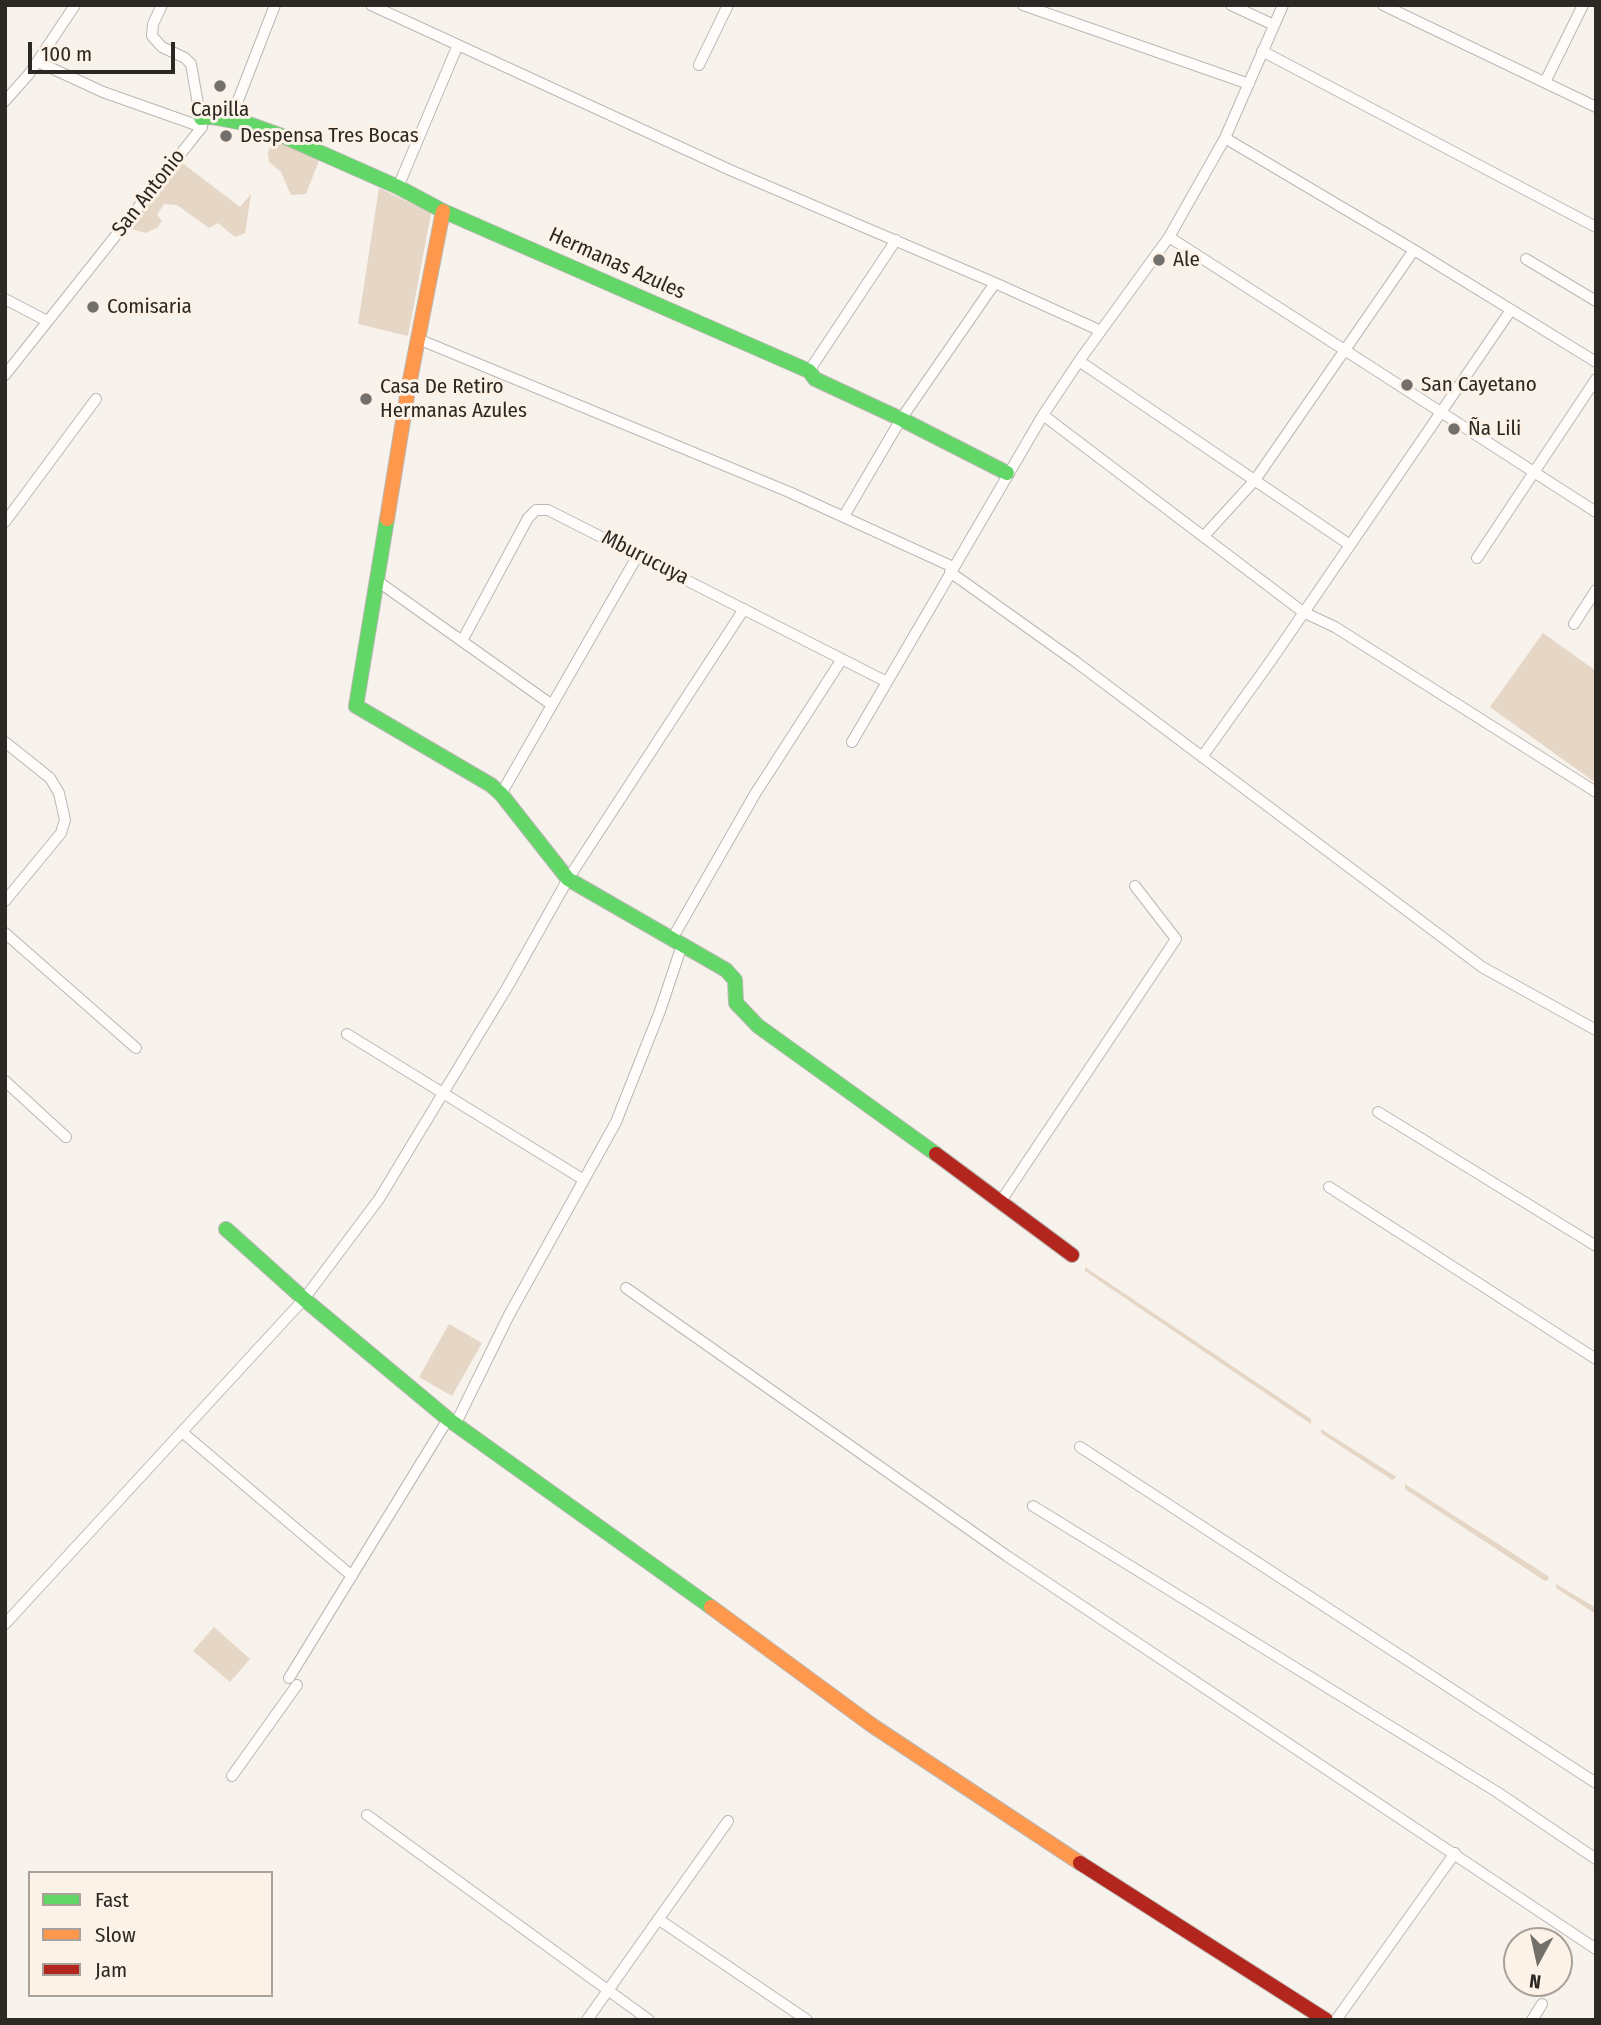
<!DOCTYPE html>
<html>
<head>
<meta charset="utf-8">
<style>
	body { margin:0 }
	#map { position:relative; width:1601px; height:2025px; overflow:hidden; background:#f7f2ec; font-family:"Fira Sans Condensed",sans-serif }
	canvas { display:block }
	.frame { position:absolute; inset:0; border:7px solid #2c2824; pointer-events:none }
	.legend { position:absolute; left:28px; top:1871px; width:245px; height:126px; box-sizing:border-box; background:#fcf2e7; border:2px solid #a9a199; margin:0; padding:9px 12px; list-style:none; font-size:21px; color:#2c2824 }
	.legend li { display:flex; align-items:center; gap:14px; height:35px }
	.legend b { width:35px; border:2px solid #a9a199 }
	.north { position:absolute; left:1503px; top:1927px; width:70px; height:70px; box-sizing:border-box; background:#fcf2e7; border:2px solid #a9a199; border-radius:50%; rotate:188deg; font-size:19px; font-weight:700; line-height:28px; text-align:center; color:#2c2824 }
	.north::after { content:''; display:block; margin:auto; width:24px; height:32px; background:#736f6a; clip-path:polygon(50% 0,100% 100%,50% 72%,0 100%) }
	.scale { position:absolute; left:28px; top:42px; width:147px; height:32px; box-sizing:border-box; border:4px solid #2c2824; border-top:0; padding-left:9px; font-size:21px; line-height:24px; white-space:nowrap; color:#2c2824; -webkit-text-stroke:5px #fcf2e7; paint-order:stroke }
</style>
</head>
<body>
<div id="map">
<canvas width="1601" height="2025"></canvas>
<div class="frame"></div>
<ul class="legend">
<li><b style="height:9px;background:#63d668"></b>Fast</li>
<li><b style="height:9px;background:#ff974d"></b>Slow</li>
<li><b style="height:9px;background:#b3261e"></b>Jam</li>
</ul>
<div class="north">N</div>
<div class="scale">100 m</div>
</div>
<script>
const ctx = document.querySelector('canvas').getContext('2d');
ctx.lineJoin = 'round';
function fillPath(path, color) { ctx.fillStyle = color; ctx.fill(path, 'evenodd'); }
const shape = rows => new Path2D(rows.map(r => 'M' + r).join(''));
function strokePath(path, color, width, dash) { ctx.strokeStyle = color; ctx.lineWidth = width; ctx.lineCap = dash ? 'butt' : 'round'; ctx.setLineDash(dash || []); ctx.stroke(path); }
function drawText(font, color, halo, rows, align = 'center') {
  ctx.font = font + ' "Fira Sans Condensed",sans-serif'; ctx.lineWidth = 6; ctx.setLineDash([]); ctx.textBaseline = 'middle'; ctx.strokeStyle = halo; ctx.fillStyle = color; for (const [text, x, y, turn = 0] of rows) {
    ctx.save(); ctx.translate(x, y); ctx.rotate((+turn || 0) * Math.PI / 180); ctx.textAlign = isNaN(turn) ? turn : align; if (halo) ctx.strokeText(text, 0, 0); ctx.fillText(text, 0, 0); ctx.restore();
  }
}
fillPath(shape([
	[274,139,320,158,306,194,291,195,281,172,269,162,268,152],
	[181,162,240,207,251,194,245,233,235,237,218,223,209,228,177,205,164,204,157,215,162,221,157,228,145,233,132,229,124,232],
	[379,188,431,213,408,336,358,324],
	[1543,633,1596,671,1596,783,1490,707],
	[1085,1267,1311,1419,1311,1424,1085,1271],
	[449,1324,482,1343,452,1396,419,1377],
	[1321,1429,1395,1476,1396,1478,1392,1480,1321,1433],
	[1405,1484,1548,1576,1549,1579,1545,1581,1405,1489],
	[1556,1584,1596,1608,1596,1614,1556,1588],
	[214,1627,250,1659,230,1682,193,1651]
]), '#e5d6c5');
const street = shape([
	[371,5,730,170,995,283,1101,331],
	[1023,5,1249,84],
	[1231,5,1274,25],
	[1383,5,1596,107],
	[1262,51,1596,227],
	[38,62,103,92,202,127],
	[699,65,728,5],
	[1545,82,1583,5],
	[5,101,29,74,75,5],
	[230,121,275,5],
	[1225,138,1414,250,1596,362],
	[398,187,457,47],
	[1169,237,1596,512],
	[1526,259,1596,301],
	[5,299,47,321],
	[418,339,789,492,953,567],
	[1079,361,1350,545],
	[809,371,896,240],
	[5,375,202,127,191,64,185,58,162,47,152,36,153,24,162,5],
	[1043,415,1303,612,1335,627,1596,792],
	[844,516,901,419,995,283],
	[5,522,96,399],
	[1204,536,1255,480,1414,250],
	[1477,558,1596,379],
	[950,572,1076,662,1482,967,1596,1030],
	[376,580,552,705],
	[1574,624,1596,590],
	[462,641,528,518,536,510,548,510,887,682],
	[5,742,50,778,59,793,65,820,61,833,5,901],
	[852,742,1043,415,1079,361,1169,237,1225,138,1283,5],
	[1202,757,1272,659,1511,310],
	[501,794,638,555],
	[5,933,136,1048],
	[672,939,755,794,842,659],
	[347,1034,584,1180],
	[5,1081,66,1137],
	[1378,1112,1596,1246],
	[1329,1187,1596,1359],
	[1001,1201,1176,939,1135,886],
	[626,1288,1007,1556,1596,1949],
	[456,1423,509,1315,616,1122,660,1011,682,945],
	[182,1432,352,1576],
	[1080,1447,1596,1783],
	[1033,1506,1497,1792,1596,1859],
	[5,1624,304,1299,379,1199,508,986,568,879,744,609],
	[289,1678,448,1419],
	[232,1776,297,1685],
	[367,1815,649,2020],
	[658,1919,807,2020],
	[587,2020,728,1821],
	[1336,2020,1455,1853],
	[1532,2020,1542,2004]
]);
const fast = shape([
	[201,118,212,117,249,124,285,137,398,187,443,211,809,371,815,379,901,419,1007,473],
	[387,519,356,706,491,785,501,794,568,879,726,970,735,980,736,1003,758,1026,936,1154],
	[226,1229,304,1299,448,1419,711,1607]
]);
const slow = shape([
	[387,519,408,390,443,211],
	[711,1607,873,1726,1080,1863]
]);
const jam = shape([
	[936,1154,1072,1255],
	[1080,1863,1326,2020]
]);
strokePath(street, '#bab7b2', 12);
strokePath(fast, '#bab7b2', 16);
strokePath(slow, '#bab7b2', 16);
strokePath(jam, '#bab7b2', 16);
strokePath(street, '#fefdfc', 10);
strokePath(fast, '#63d668', 14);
strokePath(slow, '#ff974d', 14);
strokePath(jam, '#b3261e', 14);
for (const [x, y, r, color] of [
	[220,86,7,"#736f6a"],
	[226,136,7,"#736f6a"],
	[1159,260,7,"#736f6a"],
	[93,307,7,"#736f6a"],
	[1407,385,7,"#736f6a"],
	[366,399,7,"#736f6a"],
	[1454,429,7,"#736f6a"]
]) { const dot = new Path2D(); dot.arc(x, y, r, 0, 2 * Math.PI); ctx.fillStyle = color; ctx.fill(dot); strokePath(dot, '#fcf2e7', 2.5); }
drawText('21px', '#2c2824', '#fcf2e7', [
	["Capilla",220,110,"center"],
	["Despensa Tres Bocas",240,136],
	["Ale",1173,260],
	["Comisaria",107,307],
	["San Cayetano",1421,385],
	["Casa De Retiro",380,387],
	["Hermanas Azules",380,411],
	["Ña Lili",1468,429]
], 'left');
drawText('21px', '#2c2824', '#fcf2e7', [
	["San Antonio",149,193,-52],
	["Hermanas Azules",617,264,24],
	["Mburucuya",645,558,27]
]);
</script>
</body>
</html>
